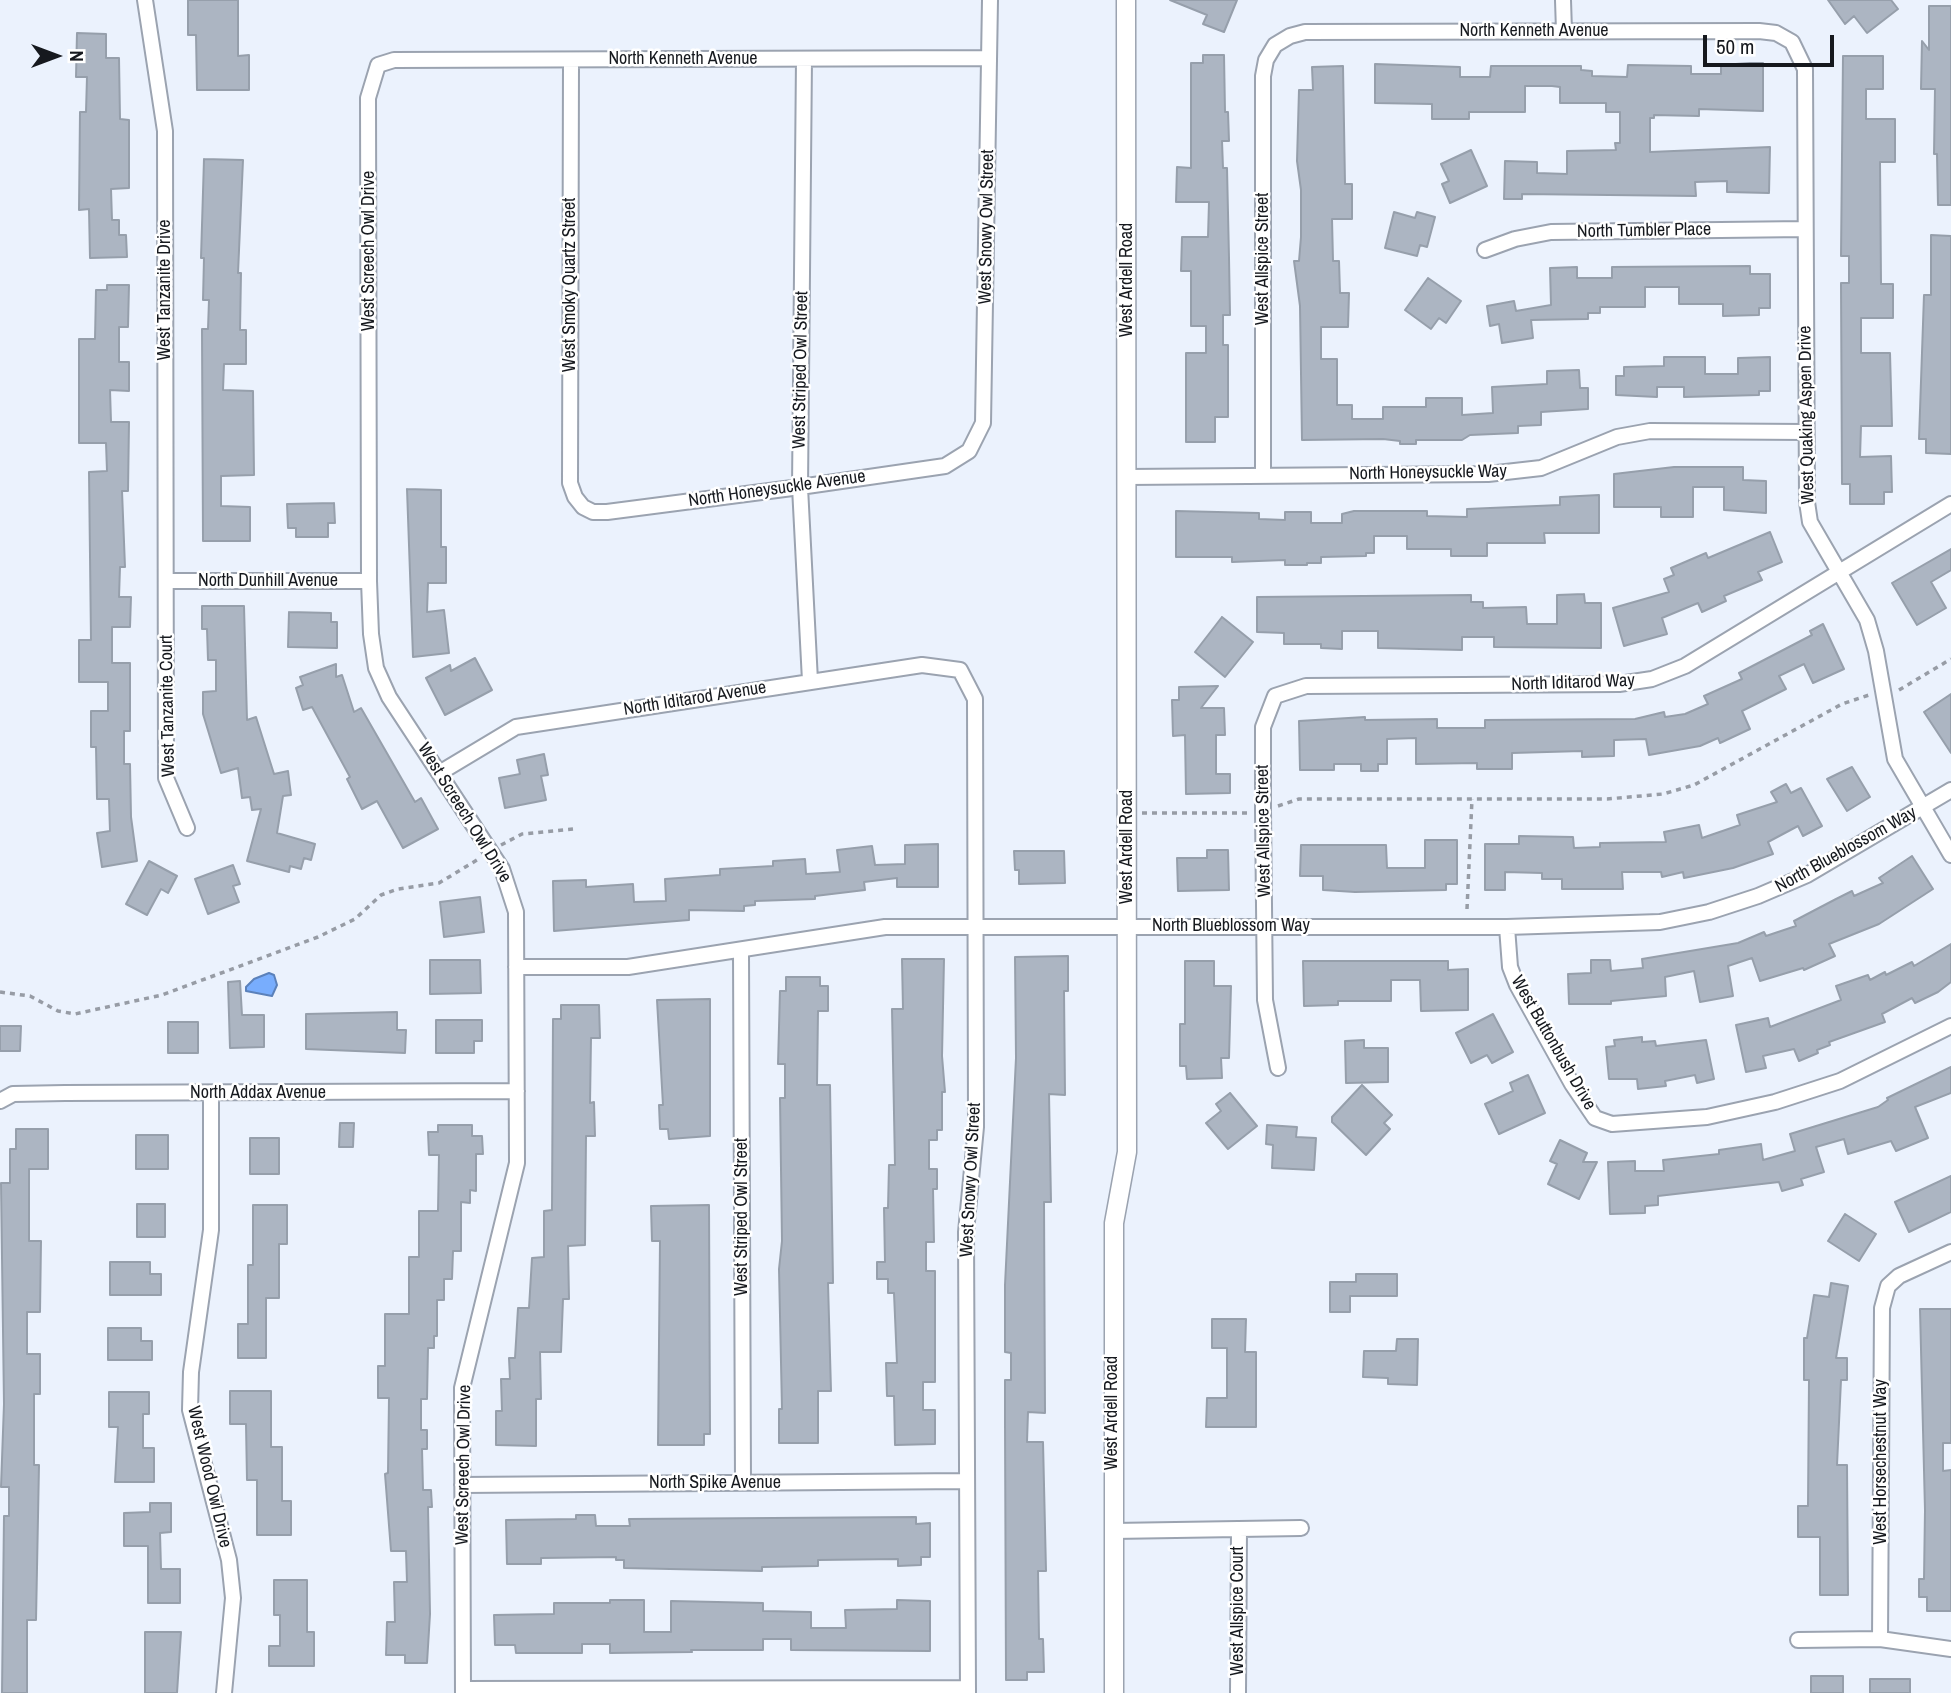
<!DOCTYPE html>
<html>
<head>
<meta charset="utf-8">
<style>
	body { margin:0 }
	#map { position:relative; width:1951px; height:1693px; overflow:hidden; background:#ebf2fd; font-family:"Archivo Narrow",sans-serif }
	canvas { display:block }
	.north { position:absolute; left:21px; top:21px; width:70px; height:70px; -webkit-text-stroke:5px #fff; paint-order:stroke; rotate:90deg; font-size:19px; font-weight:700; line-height:28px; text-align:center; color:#16191e }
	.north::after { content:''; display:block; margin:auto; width:24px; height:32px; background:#16191e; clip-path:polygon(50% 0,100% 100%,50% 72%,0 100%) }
	.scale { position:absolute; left:1703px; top:35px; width:131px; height:32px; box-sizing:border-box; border:4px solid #16191e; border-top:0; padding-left:9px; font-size:21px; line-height:24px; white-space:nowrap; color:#16191e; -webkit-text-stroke:5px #fff; paint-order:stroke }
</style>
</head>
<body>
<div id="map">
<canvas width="1951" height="1693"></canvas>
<div class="north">N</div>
<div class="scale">50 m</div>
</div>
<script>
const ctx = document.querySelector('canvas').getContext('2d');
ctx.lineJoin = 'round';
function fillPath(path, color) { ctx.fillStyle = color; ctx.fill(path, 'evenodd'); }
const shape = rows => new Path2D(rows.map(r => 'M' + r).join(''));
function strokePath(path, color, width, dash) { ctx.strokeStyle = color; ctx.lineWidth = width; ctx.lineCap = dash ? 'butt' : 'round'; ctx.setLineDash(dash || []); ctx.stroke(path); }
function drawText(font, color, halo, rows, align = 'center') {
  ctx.font = font + ' "Archivo Narrow",sans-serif'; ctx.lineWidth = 5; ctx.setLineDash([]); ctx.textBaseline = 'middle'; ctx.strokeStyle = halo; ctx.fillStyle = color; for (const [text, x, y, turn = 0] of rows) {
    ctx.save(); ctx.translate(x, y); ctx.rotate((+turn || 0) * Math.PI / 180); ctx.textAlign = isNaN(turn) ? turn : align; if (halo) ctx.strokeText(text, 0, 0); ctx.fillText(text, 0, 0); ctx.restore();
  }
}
const water = shape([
	[269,973,274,975,277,985,272,996,246,991,246,987,254,979,269,973]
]);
fillPath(water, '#78adfd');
strokePath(water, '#5b81ba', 2);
const building = shape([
	[188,0,238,0,238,56,249,55,249,90,197,90,196,35,188,35,188,0],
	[1170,0,1237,0,1224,32,1203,24,1207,15,1170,0],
	[1828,0,1891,0,1898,9,1867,33,1854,16,1845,24,1828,0],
	[1929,6,1951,6,1951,205,1938,205,1937,154,1934,154,1935,89,1921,89,1922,41,1929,50,1929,6],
	[77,33,106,34,106,58,119,58,120,119,129,120,129,188,111,189,112,220,119,220,119,235,126,235,127,257,90,258,89,209,79,210,80,112,86,112,87,77,76,77,77,33],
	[1203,55,1224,55,1225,112,1228,112,1229,141,1222,141,1223,168,1227,168,1229,258,1230,315,1223,315,1223,345,1228,345,1228,417,1215,417,1215,442,1186,442,1186,353,1206,353,1206,326,1191,326,1191,271,1181,271,1182,237,1208,237,1209,202,1176,202,1177,167,1191,168,1191,63,1203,63,1203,55],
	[1843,56,1883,56,1883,89,1866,89,1866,119,1895,119,1895,162,1880,162,1881,284,1893,284,1893,318,1861,318,1861,353,1890,353,1892,426,1861,426,1860,457,1891,456,1892,492,1884,492,1884,504,1850,504,1850,484,1842,484,1841,283,1849,283,1849,256,1841,256,1843,56],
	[1750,63,1763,63,1763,111,1699,109,1699,116,1654,115,1654,118,1650,118,1650,152,1770,147,1769,193,1727,192,1727,181,1695,182,1696,196,1522,194,1522,199,1504,199,1505,161,1537,162,1537,173,1567,174,1567,151,1616,150,1615,143,1620,143,1620,112,1606,112,1606,103,1560,103,1560,87,1552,86,1525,86,1525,112,1469,112,1469,119,1432,119,1432,104,1375,103,1375,64,1460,67,1460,77,1490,77,1491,66,1581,66,1581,70,1592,71,1592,76,1627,77,1628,65,1691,66,1691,74,1721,74,1721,65,1750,63],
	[1343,66,1345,184,1352,184,1352,219,1332,219,1333,261,1339,261,1340,293,1349,293,1348,327,1321,327,1321,359,1337,359,1337,405,1352,405,1352,419,1383,419,1383,407,1426,407,1426,398,1462,398,1462,415,1493,413,1492,387,1547,384,1547,371,1579,370,1580,388,1588,388,1588,409,1541,412,1541,425,1518,426,1518,433,1470,435,1462,440,1416,440,1416,444,1400,444,1400,441,1383,439,1302,440,1300,306,1294,261,1299,261,1301,237,1301,190,1297,161,1299,90,1313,90,1312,67,1343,66],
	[1471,150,1487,186,1450,203,1442,184,1449,181,1441,164,1471,150],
	[204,159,243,160,238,273,241,273,240,330,246,330,246,364,224,364,223,390,253,391,254,475,221,476,221,506,250,507,250,541,203,541,202,329,208,329,209,300,203,300,204,258,201,258,204,159],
	[1394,212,1415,218,1417,212,1435,217,1427,247,1420,245,1417,256,1385,248,1394,212],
	[1931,235,1951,236,1951,454,1926,453,1926,439,1919,439,1924,295,1931,295,1931,235],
	[1750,266,1750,274,1770,274,1770,308,1759,308,1759,315,1723,316,1723,304,1679,304,1679,287,1645,287,1645,307,1600,307,1600,313,1588,313,1588,319,1531,320,1533,338,1502,343,1499,324,1490,326,1487,306,1514,301,1516,311,1551,305,1550,268,1577,267,1577,278,1612,278,1612,267,1750,266],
	[1428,278,1461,301,1446,323,1439,318,1431,329,1405,310,1428,278],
	[107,285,129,285,128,327,119,327,119,362,129,362,129,391,110,390,111,422,129,422,128,491,122,491,125,567,120,567,119,597,131,597,130,627,112,627,112,663,130,663,130,731,124,731,124,764,130,764,131,817,137,861,102,867,97,833,110,831,109,799,97,799,96,747,91,747,91,711,108,711,108,682,79,682,79,640,91,640,89,472,107,471,106,443,79,443,79,339,95,339,96,290,107,290,107,285],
	[1664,357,1705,357,1705,374,1738,374,1738,358,1770,357,1770,391,1759,391,1759,395,1684,397,1684,387,1657,387,1657,397,1616,395,1616,376,1624,376,1624,367,1664,366,1664,357],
	[1674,467,1743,467,1743,480,1766,481,1766,513,1724,510,1724,487,1693,487,1693,517,1661,517,1661,507,1614,507,1614,474,1674,467],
	[407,489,441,490,441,547,446,547,446,583,428,583,427,612,444,610,449,653,413,657,407,489],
	[1599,495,1599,533,1544,533,1545,543,1487,543,1487,556,1451,556,1451,549,1407,549,1407,536,1374,536,1374,553,1366,553,1366,556,1321,557,1321,563,1307,563,1307,565,1285,565,1285,560,1232,562,1232,557,1176,557,1176,511,1259,513,1259,519,1285,520,1285,512,1311,512,1311,523,1342,523,1342,514,1354,511,1427,511,1427,516,1467,517,1467,509,1560,505,1560,497,1599,495],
	[334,503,335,523,328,523,328,537,296,537,296,528,288,528,287,504,334,503],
	[1770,532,1782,562,1758,572,1762,580,1724,596,1726,601,1702,612,1698,603,1662,618,1667,634,1624,646,1613,608,1669,592,1664,579,1674,575,1671,568,1706,553,1708,558,1770,532],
	[1951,549,1951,570,1931,582,1946,608,1917,625,1892,583,1951,549],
	[1584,594,1585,603,1601,603,1601,648,1494,647,1494,637,1462,637,1462,650,1378,648,1378,631,1342,631,1342,649,1321,648,1321,644,1284,644,1284,633,1257,632,1257,597,1471,595,1471,602,1483,602,1483,608,1526,607,1527,624,1557,624,1557,595,1584,594],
	[202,606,244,606,247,720,256,717,274,774,288,771,291,795,283,796,277,833,315,844,311,860,304,858,301,869,290,866,289,872,247,861,261,809,252,810,250,797,242,798,238,768,221,773,203,714,203,692,216,691,216,660,208,660,207,629,202,629,202,606],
	[289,612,331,613,331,622,337,622,337,648,288,647,289,612],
	[1222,617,1253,642,1225,677,1195,652,1222,617],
	[1823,624,1844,669,1813,683,1804,664,1779,676,1786,689,1742,711,1750,729,1720,743,1718,738,1700,746,1649,755,1646,739,1614,740,1614,756,1582,757,1582,751,1512,753,1512,769,1477,769,1477,763,1416,764,1416,738,1387,739,1387,764,1378,764,1378,771,1361,771,1361,764,1334,764,1334,770,1300,770,1299,721,1365,717,1365,720,1437,719,1437,728,1485,728,1485,720,1635,719,1664,712,1665,717,1685,714,1708,704,1704,696,1742,679,1739,673,1812,635,1810,631,1823,624],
	[475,658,492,690,445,715,426,678,450,665,451,671,475,658],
	[336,664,336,677,342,675,354,712,361,708,415,802,421,798,438,829,403,848,377,801,362,809,347,779,350,777,312,707,303,710,296,688,303,685,300,677,336,664],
	[1218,686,1201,708,1224,708,1225,735,1216,735,1216,774,1230,774,1230,793,1186,794,1185,735,1173,736,1172,700,1179,700,1179,687,1218,686],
	[1951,694,1951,753,1924,712,1951,694],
	[544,754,548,775,541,776,546,800,505,808,499,778,520,774,517,760,544,754],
	[1852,767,1870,797,1847,811,1827,779,1852,767],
	[1786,784,1791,793,1801,788,1822,826,1803,836,1798,826,1768,842,1773,854,1733,868,1684,878,1683,872,1662,877,1661,872,1622,872,1623,889,1562,889,1562,879,1542,879,1542,873,1505,872,1505,890,1485,890,1485,844,1519,844,1519,836,1573,837,1574,848,1600,847,1600,843,1666,842,1664,832,1699,825,1702,838,1740,825,1737,815,1777,802,1771,792,1786,784],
	[1425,840,1457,840,1457,884,1446,884,1446,890,1355,892,1323,890,1323,876,1300,876,1301,845,1386,845,1387,868,1425,868,1425,840],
	[938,844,938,887,897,887,897,878,864,882,865,890,815,896,815,899,755,901,755,905,744,906,744,911,689,910,689,920,554,931,553,881,586,880,586,887,633,884,634,902,666,901,665,879,720,875,720,869,773,866,773,861,805,859,806,874,840,872,837,850,872,846,875,865,905,864,905,845,938,844],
	[1207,850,1228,850,1229,890,1178,891,1177,858,1207,858,1207,850],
	[1014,851,1064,851,1065,883,1019,884,1019,870,1015,870,1014,851],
	[1912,856,1933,889,1879,924,1829,944,1835,956,1804,970,1803,968,1760,981,1752,958,1728,966,1733,996,1700,1002,1694,971,1665,977,1666,996,1611,1001,1611,1004,1569,1004,1568,974,1591,973,1591,960,1610,960,1611,971,1643,968,1642,959,1738,943,1764,932,1766,936,1796,926,1794,921,1836,899,1852,891,1854,896,1883,883,1879,878,1912,856],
	[149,861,177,876,168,893,161,889,147,915,126,904,149,861],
	[233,865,240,884,233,886,239,902,208,914,195,879,233,865],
	[480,897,484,932,444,937,440,902,480,897],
	[1951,944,1951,982,1938,992,1915,1003,1912,998,1882,1014,1885,1022,1829,1042,1830,1045,1817,1050,1818,1053,1799,1061,1794,1049,1763,1056,1766,1068,1746,1072,1736,1025,1768,1018,1770,1027,1841,1000,1836,986,1868,975,1870,980,1885,972,1886,975,1912,962,1914,966,1951,944],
	[1068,956,1068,991,1064,991,1065,1095,1049,1094,1051,1202,1044,1202,1045,1413,1028,1412,1027,1442,1043,1442,1046,1571,1038,1571,1039,1639,1043,1639,1044,1672,1027,1672,1027,1680,1006,1680,1005,1420,1005,1380,1011,1380,1011,1353,1005,1352,1005,1285,1016,1058,1015,957,1068,956],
	[902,959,944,959,942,1056,945,1092,942,1092,942,1130,937,1130,937,1140,929,1140,929,1169,937,1169,937,1189,933,1189,934,1242,926,1242,926,1271,935,1271,935,1382,923,1382,923,1410,935,1410,935,1444,895,1445,894,1396,887,1396,886,1363,897,1363,894,1293,888,1293,888,1279,877,1279,877,1262,885,1262,884,1208,888,1208,889,1165,895,1165,892,1009,903,1009,902,959],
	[430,960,480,960,481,993,430,994,430,960],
	[1185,961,1214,961,1214,986,1231,986,1229,1058,1221,1058,1222,1078,1187,1079,1186,1066,1180,1066,1180,1024,1185,1024,1185,961],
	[1303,961,1448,961,1448,970,1468,969,1468,1010,1421,1011,1420,980,1391,980,1391,1001,1338,1001,1338,1005,1304,1006,1303,961],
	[786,977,820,977,820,986,828,986,828,1011,818,1011,817,1085,830,1085,833,1283,828,1283,831,1391,818,1391,818,1443,779,1443,779,1409,782,1409,779,1269,782,1241,780,1098,785,1098,785,1064,778,1064,780,991,786,991,786,977],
	[240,981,242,1015,264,1015,264,1047,230,1048,228,982,240,981],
	[710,999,710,1136,669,1139,668,1129,660,1129,659,1105,663,1105,657,1000,710,999],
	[561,1005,599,1005,600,1038,591,1038,590,1103,594,1102,595,1136,586,1136,585,1245,568,1246,569,1299,563,1299,561,1352,540,1352,541,1399,536,1399,536,1446,496,1445,496,1411,502,1411,501,1379,510,1379,509,1358,515,1358,518,1308,529,1308,532,1258,544,1257,544,1211,552,1210,553,1019,561,1019,561,1005],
	[397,1012,397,1030,406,1030,405,1053,306,1049,306,1014,397,1012],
	[1493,1014,1513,1052,1492,1063,1487,1055,1471,1063,1456,1033,1493,1014],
	[436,1020,482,1020,482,1041,474,1041,474,1053,436,1053,436,1020],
	[168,1022,198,1022,198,1053,168,1053,168,1022],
	[0,1026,21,1026,20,1051,0,1051,0,1026],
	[1642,1037,1642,1042,1655,1041,1656,1046,1706,1040,1714,1079,1697,1083,1695,1075,1665,1081,1666,1086,1638,1089,1637,1079,1609,1079,1606,1047,1615,1046,1614,1040,1642,1037],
	[1364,1040,1364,1048,1388,1048,1388,1082,1346,1083,1345,1041,1364,1040],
	[1951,1067,1951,1093,1915,1107,1928,1138,1896,1151,1891,1141,1848,1154,1844,1139,1816,1147,1824,1172,1801,1179,1803,1185,1782,1191,1779,1182,1658,1196,1658,1205,1645,1206,1645,1213,1610,1214,1608,1162,1635,1161,1635,1171,1664,1171,1663,1160,1719,1154,1719,1150,1761,1144,1763,1160,1795,1151,1790,1134,1878,1107,1888,1100,1887,1098,1951,1067],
	[1528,1075,1545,1113,1499,1134,1485,1104,1513,1091,1510,1083,1528,1075],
	[1362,1085,1392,1115,1384,1123,1390,1129,1366,1155,1332,1122,1332,1117,1362,1085],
	[1230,1093,1257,1126,1228,1149,1206,1123,1221,1111,1216,1104,1230,1093],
	[340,1123,354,1123,353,1147,339,1147,340,1123],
	[438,1125,472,1125,472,1136,482,1136,483,1154,476,1154,476,1191,470,1190,470,1203,461,1202,461,1251,453,1251,452,1279,444,1279,444,1300,437,1300,437,1336,434,1336,434,1348,428,1348,427,1399,421,1399,421,1430,427,1430,427,1449,422,1449,423,1490,431,1490,432,1507,428,1507,430,1614,427,1663,405,1663,405,1655,386,1655,387,1622,395,1622,394,1582,407,1582,406,1551,391,1551,385,1474,388,1473,389,1398,378,1398,378,1366,385,1366,385,1314,409,1314,409,1257,419,1257,419,1211,438,1211,439,1155,429,1155,428,1132,438,1132,438,1125],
	[1267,1125,1297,1127,1296,1137,1316,1138,1314,1170,1272,1168,1273,1145,1266,1144,1267,1125],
	[16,1129,48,1129,48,1169,29,1169,29,1241,41,1241,40,1312,27,1312,27,1354,40,1354,40,1394,34,1394,34,1465,39,1465,36,1620,27,1620,27,1693,2,1693,4,1516,9,1516,9,1487,1,1487,4,1404,1,1183,10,1183,10,1149,16,1149,16,1129],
	[136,1135,168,1135,168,1169,136,1169,136,1135],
	[250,1138,279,1138,279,1174,250,1174,250,1138],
	[1560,1140,1587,1153,1583,1162,1597,1162,1579,1199,1548,1184,1557,1164,1550,1161,1560,1140],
	[1951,1176,1951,1212,1909,1232,1895,1202,1951,1176],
	[137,1204,165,1204,165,1237,137,1237,137,1204],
	[253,1205,287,1205,287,1244,279,1244,279,1298,266,1298,266,1358,238,1358,238,1324,248,1324,248,1265,253,1265,253,1205],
	[709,1205,710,1434,704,1434,704,1445,658,1445,660,1241,652,1241,651,1206,709,1205],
	[1845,1214,1876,1234,1859,1261,1828,1241,1845,1214],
	[110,1262,150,1262,150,1274,161,1274,161,1295,110,1295,110,1262],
	[1356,1274,1397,1274,1397,1296,1350,1296,1350,1312,1330,1312,1330,1282,1356,1282,1356,1274],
	[1831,1283,1848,1286,1836,1358,1847,1358,1847,1380,1841,1380,1837,1465,1847,1465,1848,1595,1820,1595,1820,1537,1798,1537,1798,1506,1808,1506,1809,1380,1804,1380,1804,1338,1807,1338,1814,1295,1829,1297,1831,1283],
	[1920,1309,1951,1309,1951,1443,1943,1443,1943,1471,1951,1470,1951,1611,1927,1611,1927,1597,1919,1597,1919,1579,1924,1579,1925,1510,1920,1309],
	[1212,1319,1246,1319,1245,1352,1256,1352,1256,1427,1206,1427,1207,1398,1227,1398,1227,1348,1212,1348,1212,1319],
	[108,1328,141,1328,141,1341,152,1341,152,1360,108,1360,108,1328],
	[1397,1339,1418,1339,1417,1385,1388,1384,1388,1378,1363,1377,1364,1351,1396,1351,1397,1339],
	[230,1391,271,1391,271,1447,282,1447,282,1501,291,1501,291,1535,257,1535,257,1480,247,1480,246,1424,230,1424,230,1391],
	[109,1392,149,1392,149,1414,143,1414,143,1448,154,1448,154,1482,115,1482,118,1427,109,1427,109,1392],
	[150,1503,171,1503,171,1532,160,1533,161,1569,180,1569,180,1603,148,1603,148,1546,124,1546,124,1513,150,1512,150,1503],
	[576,1515,595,1515,596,1526,630,1526,629,1519,916,1517,916,1524,930,1523,930,1557,921,1557,921,1565,898,1566,898,1559,818,1560,818,1566,762,1567,762,1571,624,1568,624,1560,616,1560,616,1557,541,1558,541,1564,507,1564,506,1520,576,1519,576,1515],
	[274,1580,307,1580,307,1632,314,1632,314,1666,269,1666,269,1646,280,1646,280,1615,274,1615,274,1580],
	[610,1600,644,1600,644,1632,671,1632,671,1601,763,1603,763,1611,811,1612,811,1628,846,1628,845,1610,897,1609,897,1600,930,1601,930,1651,791,1650,791,1639,763,1639,763,1650,691,1650,692,1652,610,1653,610,1644,582,1644,582,1653,516,1653,515,1645,495,1645,494,1615,554,1614,554,1603,610,1603,610,1600],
	[145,1632,181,1632,177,1693,145,1693,145,1632],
	[1811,1676,1843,1676,1843,1693,1811,1693,1811,1676],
	[1870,1679,1910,1679,1910,1693,1870,1693,1870,1679]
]);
fillPath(building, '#acb5c2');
strokePath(building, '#969fab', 2);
const minor = shape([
	[145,0,165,131,166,778,187,828],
	[1563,0,1564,31],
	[804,59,800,487,810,681],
	[571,60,570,483,575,497,583,507,593,512,607,512,800,487,945,466,969,451,983,423,990,0],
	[1485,250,1515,239,1551,232,1805,229],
	[1263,476,1263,76,1266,60,1275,45,1290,36,1305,32,1759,31,1776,33,1792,42,1805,69,1807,502,1810,522,1867,620,1876,651,1895,759,1951,855],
	[1127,477,1488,474,1541,468,1617,437,1650,431,1806,432],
	[166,581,369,581],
	[441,772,516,727,922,665,960,670,975,699,976,1127,966,1232,968,1693],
	[1507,927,1510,967,1517,985,1572,1084,1595,1118,1612,1124,1707,1117,1775,1102,1840,1081,1951,1026],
	[741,951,743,1483],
	[516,967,628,967,885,927,1507,927,1660,922,1709,912,1758,896,1807,875,1951,790],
	[1278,1068,1265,1000,1263,810,1263,727,1275,696,1306,686,1619,684,1652,679,1685,666,1951,504],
	[211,1094,211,1230,191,1372,190,1410,229,1560,233,1598,224,1693],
	[0,1101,13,1094,65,1093,517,1091],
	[462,1485,967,1481],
	[1113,1531,1301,1528],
	[1880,1639,1882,1308,1888,1286,1899,1276,1951,1252],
	[1798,1640,1880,1639,1951,1649],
	[463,1689,968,1688],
	[463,1693,462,1388,517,1163,516,912,502,869,389,697,376,668,371,634,369,581,368,98,378,65,394,60,989,58],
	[1238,1693,1239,1529]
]);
const tertiary = shape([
	[1114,1693,1114,1223,1127,1152,1126,0]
]);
strokePath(minor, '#9ba3b0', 18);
strokePath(tertiary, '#9ba3b0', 21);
strokePath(shape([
	[1899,690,1951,659],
	[1278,806,1299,799,1607,799,1663,794,1694,785,1842,704,1869,695],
	[1142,813,1250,813],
	[501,845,522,834,573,829],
	[1467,909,1472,799],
	[0,992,30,996,58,1011,75,1014,162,995,318,937,355,919,381,895,398,889,439,883,477,860]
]), '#979ca5', 3.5, [5, 5]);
strokePath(minor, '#fff', 14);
strokePath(tertiary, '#fff', 18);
drawText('18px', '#16191e', '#fff', [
	["North Kenneth Avenue",1534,31],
	["North Kenneth Avenue",683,59],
	["West Snowy Owl Street",987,227,-89],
	["North Tumbler Place",1644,231,-1],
	["West Screech Owl Drive",369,251,-90],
	["West Allspice Street",1263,259,-90],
	["West Ardell Road",1127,280,-90],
	["West Smoky Quartz Street",570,285,-90],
	["West Tanzanite Drive",165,290,-90],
	["West Striped Owl Street",801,370,-89],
	["West Quaking Aspen Drive",1807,415,-91],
	["North Honeysuckle Way",1428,473,-1],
	["North Honeysuckle Avenue",777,489,-8],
	["North Dunhill Avenue",268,581],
	["North Iditarod Way",1573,683,-2],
	["North Iditarod Avenue",695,699,-9],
	["West Tanzanite Court",168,706,-91],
	["West Screech Owl Drive",464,813,58],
	["West Allspice Street",1264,831,-91],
	["West Ardell Road",1127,847,-90],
	["North Blueblossom Way",1846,850,-29],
	["North Blueblossom Way",1231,926],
	["West Buttonbush Drive",1553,1043,60],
	["North Addax Avenue",258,1093],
	["West Snowy Owl Street",971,1180,-87],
	["West Striped Owl Street",742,1217,-90],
	["West Ardell Road",1112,1413,-90],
	["West Horsechestnut Way",1881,1462,-90],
	["West Screech Owl Drive",464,1465,-89],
	["West Wood Owl Drive",209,1477,77],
	["North Spike Avenue",715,1483],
	["West Allspice Court",1238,1611,-90]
]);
</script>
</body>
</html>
